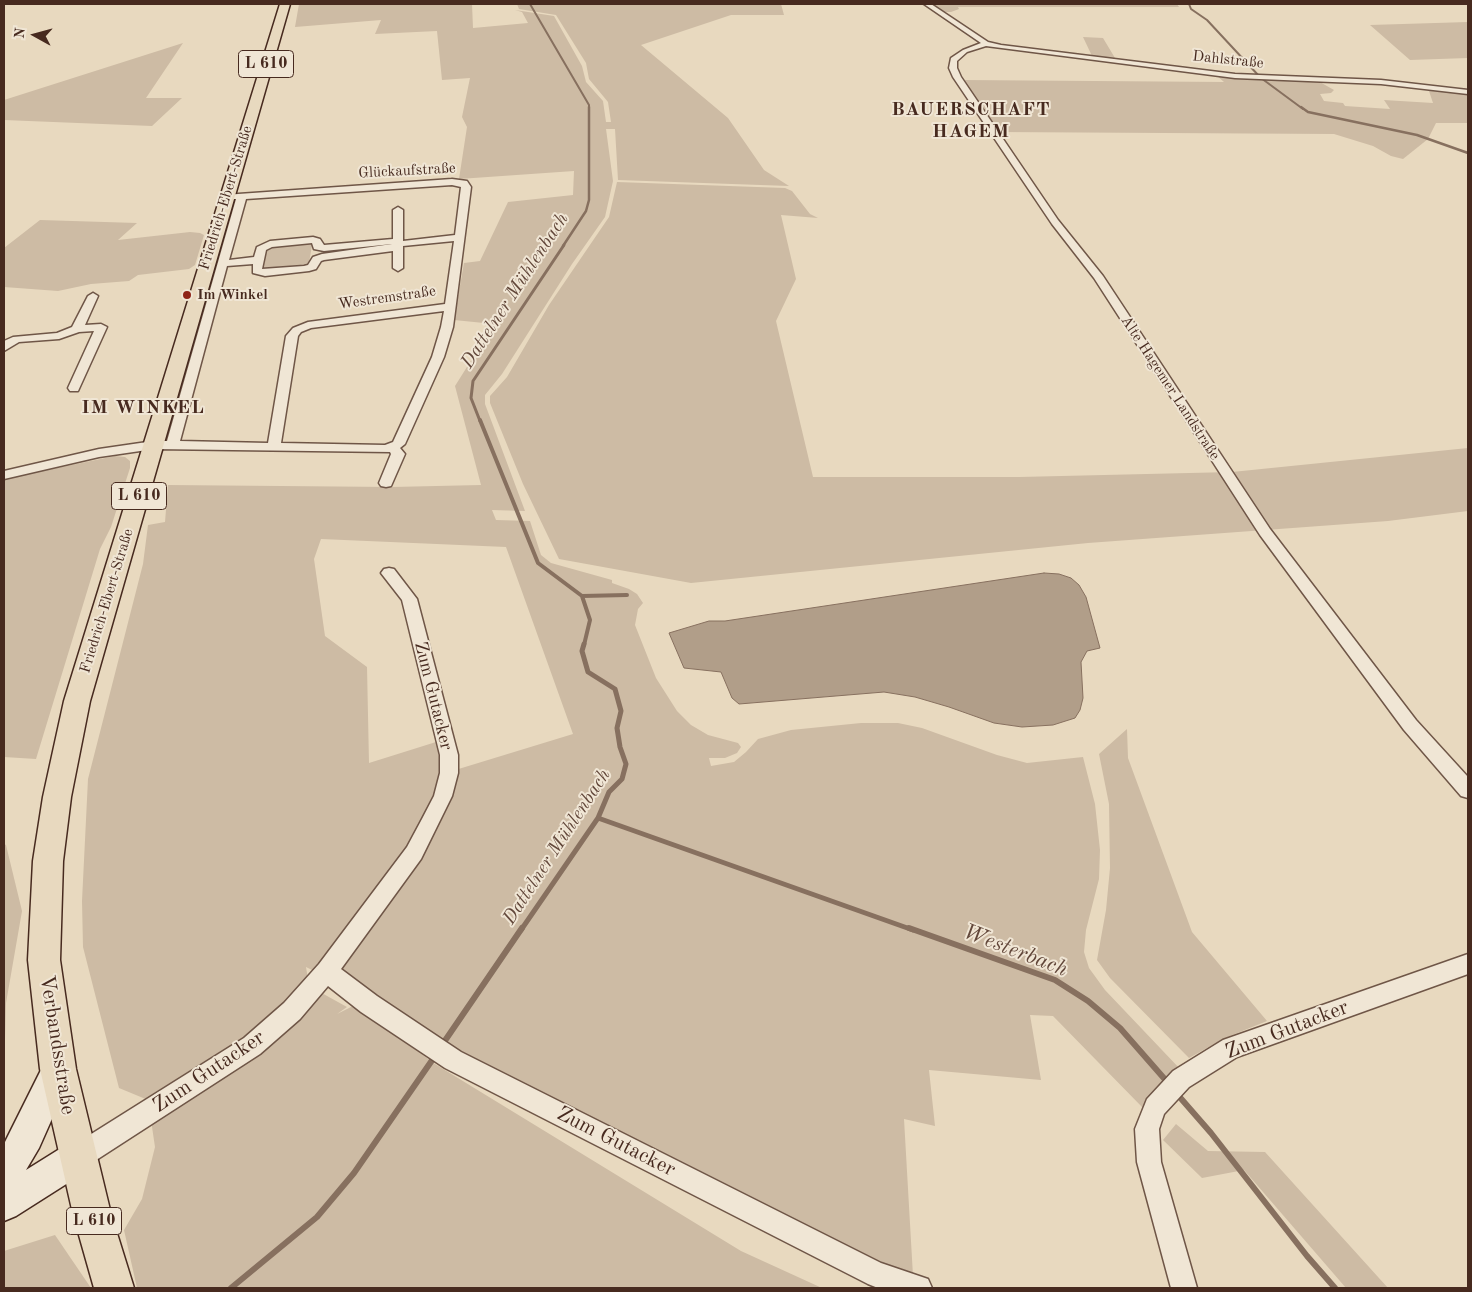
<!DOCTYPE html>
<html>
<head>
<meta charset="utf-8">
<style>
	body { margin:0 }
	#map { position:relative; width:1472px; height:1292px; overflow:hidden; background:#e8d9bf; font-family:"Old Standard TT",serif }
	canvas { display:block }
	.frame { position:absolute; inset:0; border:5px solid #472a1f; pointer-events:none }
	.north { position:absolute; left:10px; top:10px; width:50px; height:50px; -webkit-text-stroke:4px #f0e6d5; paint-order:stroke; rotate:277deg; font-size:14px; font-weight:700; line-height:20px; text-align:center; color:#472a1f }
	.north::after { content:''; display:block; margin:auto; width:18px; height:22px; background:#472a1f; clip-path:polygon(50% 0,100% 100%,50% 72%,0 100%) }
</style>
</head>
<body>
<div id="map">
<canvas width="1472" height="1292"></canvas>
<div class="frame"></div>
<div class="north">N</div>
</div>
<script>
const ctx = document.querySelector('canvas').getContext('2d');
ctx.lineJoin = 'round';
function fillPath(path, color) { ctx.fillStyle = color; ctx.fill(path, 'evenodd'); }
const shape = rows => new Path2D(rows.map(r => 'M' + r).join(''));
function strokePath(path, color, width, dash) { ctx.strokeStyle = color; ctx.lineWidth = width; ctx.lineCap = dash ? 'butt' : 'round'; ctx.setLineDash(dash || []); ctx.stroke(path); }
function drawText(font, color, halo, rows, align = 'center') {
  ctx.font = font + ' "Old Standard TT",serif'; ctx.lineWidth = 4; ctx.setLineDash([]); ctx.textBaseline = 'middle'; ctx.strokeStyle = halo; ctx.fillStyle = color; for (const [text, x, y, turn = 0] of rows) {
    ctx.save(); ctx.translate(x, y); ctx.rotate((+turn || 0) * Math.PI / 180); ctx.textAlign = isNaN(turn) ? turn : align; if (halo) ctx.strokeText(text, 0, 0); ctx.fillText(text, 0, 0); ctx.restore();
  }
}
fillPath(shape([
	[299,4,472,4,473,28,528,23,522,12,515,10,554,16,582,66,586,82,603,101,606,122,611,122,608,102,589,79,586,63,556,15,519,9,517,4,781,4,784,15,731,15,641,45,728,118,764,170,789,186,618,180,615,129,606,129,613,181,605,217,572,264,502,374,485,395,485,404,525,511,492,510,496,520,530,521,541,555,551,563,612,580,612,583,629,589,637,594,643,603,638,609,635,625,656,678,677,711,691,725,708,735,738,743,741,747,737,753,725,758,709,758,711,766,734,762,746,752,758,739,791,730,861,723,898,723,922,728,997,755,1027,763,1083,757,1095,804,1100,850,1099,879,1086,930,1084,952,1089,968,1105,990,1181,1070,1143,1108,1053,1016,1030,1015,1041,1080,929,1070,935,1126,904,1119,913,1276,882,1269,461,1053,337,970,417,855,447,797,452,771,573,734,506,547,321,539,314,559,325,636,367,667,369,763,436,742,441,765,433,806,413,845,318,973,306,967,309,986,347,1007,337,1014,355,1005,435,1064,741,1251,822,1288,137,1288,124,1230,142,1199,155,1147,148,1100,119,1088,83,947,82,901,88,779,143,564,148,525,165,522,168,485,392,487,481,485,455,386,494,324,454,320,464,263,480,261,508,202,573,195,574,171,459,179,467,127,462,117,470,78,442,80,437,31,375,34,381,20,295,27],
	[932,4,1177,4,1179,7,958,7,959,9,951,12,941,12],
	[1468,22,1468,58,1410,60,1370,25],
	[1083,37,1103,38,1115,58,1092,56],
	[183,43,146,98,182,98,152,126,4,120,4,100],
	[1216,75,1318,81,1334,90,1331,93,1320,94,1324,101,1343,103,1345,106,1390,109,1384,100,1433,103,1428,88,1468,93,1468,123,1436,123,1428,139,1403,159,1391,156,1373,146,1334,134,997,132,963,80,1224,82],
	[617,182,785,188,792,191,810,214,818,218,781,215,796,279,776,321,813,477,1019,477,1232,472,1468,448,1468,511,1388,521,1088,543,691,583,559,559,523,484,490,403,490,396,507,377,549,305,609,217],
	[40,220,137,223,118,240,190,232,200,233,204,235,195,265,189,269,138,275,129,281,91,284,58,291,4,287,4,248],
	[306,242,312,245,309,263,302,267,269,270,263,268,267,249,273,246],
	[115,456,125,457,130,461,130,468,111,527,100,549,36,759,4,757,4,479],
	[1127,729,1128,758,1192,932,1267,1021,1225,1038,1189,1058,1110,978,1097,960,1106,910,1110,868,1109,804,1099,754],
	[4,844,6,845,22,911,6,1003,4,1076],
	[1176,1124,1208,1151,1265,1152,1388,1288,1346,1288,1244,1170,1202,1178,1163,1140],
	[55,1235,91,1288,4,1288,4,1251]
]), '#cdbba4');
const water = shape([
	[1044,573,1059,574,1071,578,1079,585,1086,597,1100,648,1087,651,1081,662,1083,698,1080,710,1075,718,1053,725,1022,727,994,723,949,707,915,697,884,692,739,704,732,698,721,672,684,668,669,633,709,621,725,621,1044,573]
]);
fillPath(water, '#b19e89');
strokePath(water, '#87705f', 1);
strokePath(shape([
	[530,4,589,105,589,109],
	[1189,4,1191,9,1207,20,1259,76],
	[1261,78,1303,109]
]), '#87705f', 2);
strokePath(shape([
	[1301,107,1308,112,1417,135,1468,153],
	[563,246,586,211,589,200,589,107]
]), '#87705f', 2.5);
strokePath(shape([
	[480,421,471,398,473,381,564,245]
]), '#87705f', 3);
strokePath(shape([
	[480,420,538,563,582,596,590,620,584,645],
	[582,596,627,595]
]), '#87705f', 4);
strokePath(shape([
	[598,818,913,930],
	[521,930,598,818,609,792,622,779,626,764,620,747,617,728,621,711,615,689,588,672,582,651,584,644]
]), '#87705f', 5);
strokePath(shape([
	[909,928,1055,980,1088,1001,1120,1028,1169,1084],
	[442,1045,522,928],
	[1177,1094,1211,1133,1307,1256,1335,1288],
	[231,1288,317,1217,354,1173,435,1056]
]), '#87705f', 6);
const street = shape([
	[924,4,931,4,988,42,1001,45,1235,74,1381,80,1468,90,1468,94,1381,84,1235,78,986,46,967,52,957,61,957,68,961,77,1058,220,1103,276,1270,529,1416,720,1468,777,1468,798,1461,796,1404,730,1260,535,1094,278,1052,224,953,77,949,68,951,58,963,50,981,43,924,4],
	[452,179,467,181,471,187,453,327,444,357,405,444,400,448,405,454,391,486,386,487,381,486,379,483,391,454,390,452,154,449,99,457,4,479,4,471,99,449,154,441,167,441,236,199,224,199,224,195,452,179],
	[452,185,461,187,455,235,403,241,403,210,398,207,393,210,393,239,324,245,320,239,313,237,270,241,257,247,254,257,229,260,246,199,452,185],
	[454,241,445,304,308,322,293,328,286,336,268,443,180,441,227,266,253,264,253,273,265,276,309,271,316,269,321,261,324,260,393,251,393,268,398,271,403,268,403,246,454,241],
	[312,243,314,249,324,251,392,244,322,254,313,257,308,265,304,266,262,269,266,250,272,247,312,243],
	[444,311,441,327,432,357,393,442,385,445,281,443,298,336,301,332,311,328,444,311],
	[93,293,98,296,85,325,101,324,107,327,78,391,70,391,68,388,94,331,79,332,59,339,19,342,4,351,4,341,13,337,57,333,72,327,88,296,93,293],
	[389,568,394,569,417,599,458,755,458,773,452,796,421,859,341,969,377,996,461,1052,881,1263,928,1279,932,1288,878,1288,868,1284,445,1068,361,1012,328,986,300,1019,260,1054,87,1166,78,1169,69,1166,66,1157,69,1148,244,1038,284,1003,319,964,407,847,422,819,434,796,440,773,440,755,402,600,381,573,384,569,389,568],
	[1468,954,1468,974,1237,1057,1189,1087,1164,1114,1159,1129,1161,1162,1197,1288,1171,1288,1137,1162,1135,1129,1147,1099,1173,1071,1223,1040,1468,954]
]);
const secondary = shape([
	[58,1053,69,1058,74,1069,39,1148,26,1170,66,1145,78,1140,90,1145,95,1157,90,1169,16,1216,4,1221,4,1144,47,1058,58,1053]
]);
const primary = shape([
	[280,4,290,4,90,701,71,797,63,861,60,960,76,1069,111,1214,134,1288,94,1288,73,1214,40,1069,28,960,33,861,43,797,64,701,280,4]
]);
strokePath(street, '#6f5647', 3);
strokePath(secondary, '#472a1f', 3);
strokePath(primary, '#472a1f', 3);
fillPath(street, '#f0e6d5');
fillPath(secondary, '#f0e6d5');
fillPath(primary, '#e8d9bf');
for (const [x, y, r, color] of [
	[187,295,5,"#8f2418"]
]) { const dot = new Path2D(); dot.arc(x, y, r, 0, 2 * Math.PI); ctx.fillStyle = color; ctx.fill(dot); strokePath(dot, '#f0e6d5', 2); }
drawText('15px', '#472a1f', '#f0e6d5', [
	["Dahlstraße",1228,60,6],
	["Glückaufstraße",407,171,-3],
	["Friedrich-Ebert-Straße",226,198,-73],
	["Westremstraße",387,298,-8],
	["Alte Hagemer Landstraße",1170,388,57],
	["Friedrich-Ebert-Straße",107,601,-73]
]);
drawText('bold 15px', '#472a1f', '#f0e6d5', [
	["Im Winkel",197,295]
], 'left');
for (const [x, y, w] of [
	[266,64,55],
	[139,496,55],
	[94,1221,55]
]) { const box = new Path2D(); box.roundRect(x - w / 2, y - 13.5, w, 27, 4); ctx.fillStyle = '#f0e6d5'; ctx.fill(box); strokePath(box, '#472a1f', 1); }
drawText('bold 16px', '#472a1f', null, [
	["L 610",266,64],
	["L 610",139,496],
	["L 610",94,1221]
]);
drawText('18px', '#472a1f', '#f0e6d5', [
	["Zum Gutacker",433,696,76]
]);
ctx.letterSpacing = '1px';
drawText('bold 19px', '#472a1f', '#f0e6d5', [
	["BAUERSCHAFT",971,110],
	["HAGEM",971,132],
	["IM WINKEL",143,408]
]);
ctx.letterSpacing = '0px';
drawText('italic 19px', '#62473a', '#f0e6d5', [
	["Dattelner Mühlenbach",515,291,-57],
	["Dattelner Mühlenbach",557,847,-57]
]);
drawText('21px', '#472a1f', '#f0e6d5', [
	["Zum Gutacker",1287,1030,-21],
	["Verbandsstraße",57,1045,81],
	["Zum Gutacker",209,1072,-34],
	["Zum Gutacker",616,1142,27]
]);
drawText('italic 22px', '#62473a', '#f0e6d5', [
	["Westerbach",1015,951,21]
]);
</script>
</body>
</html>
